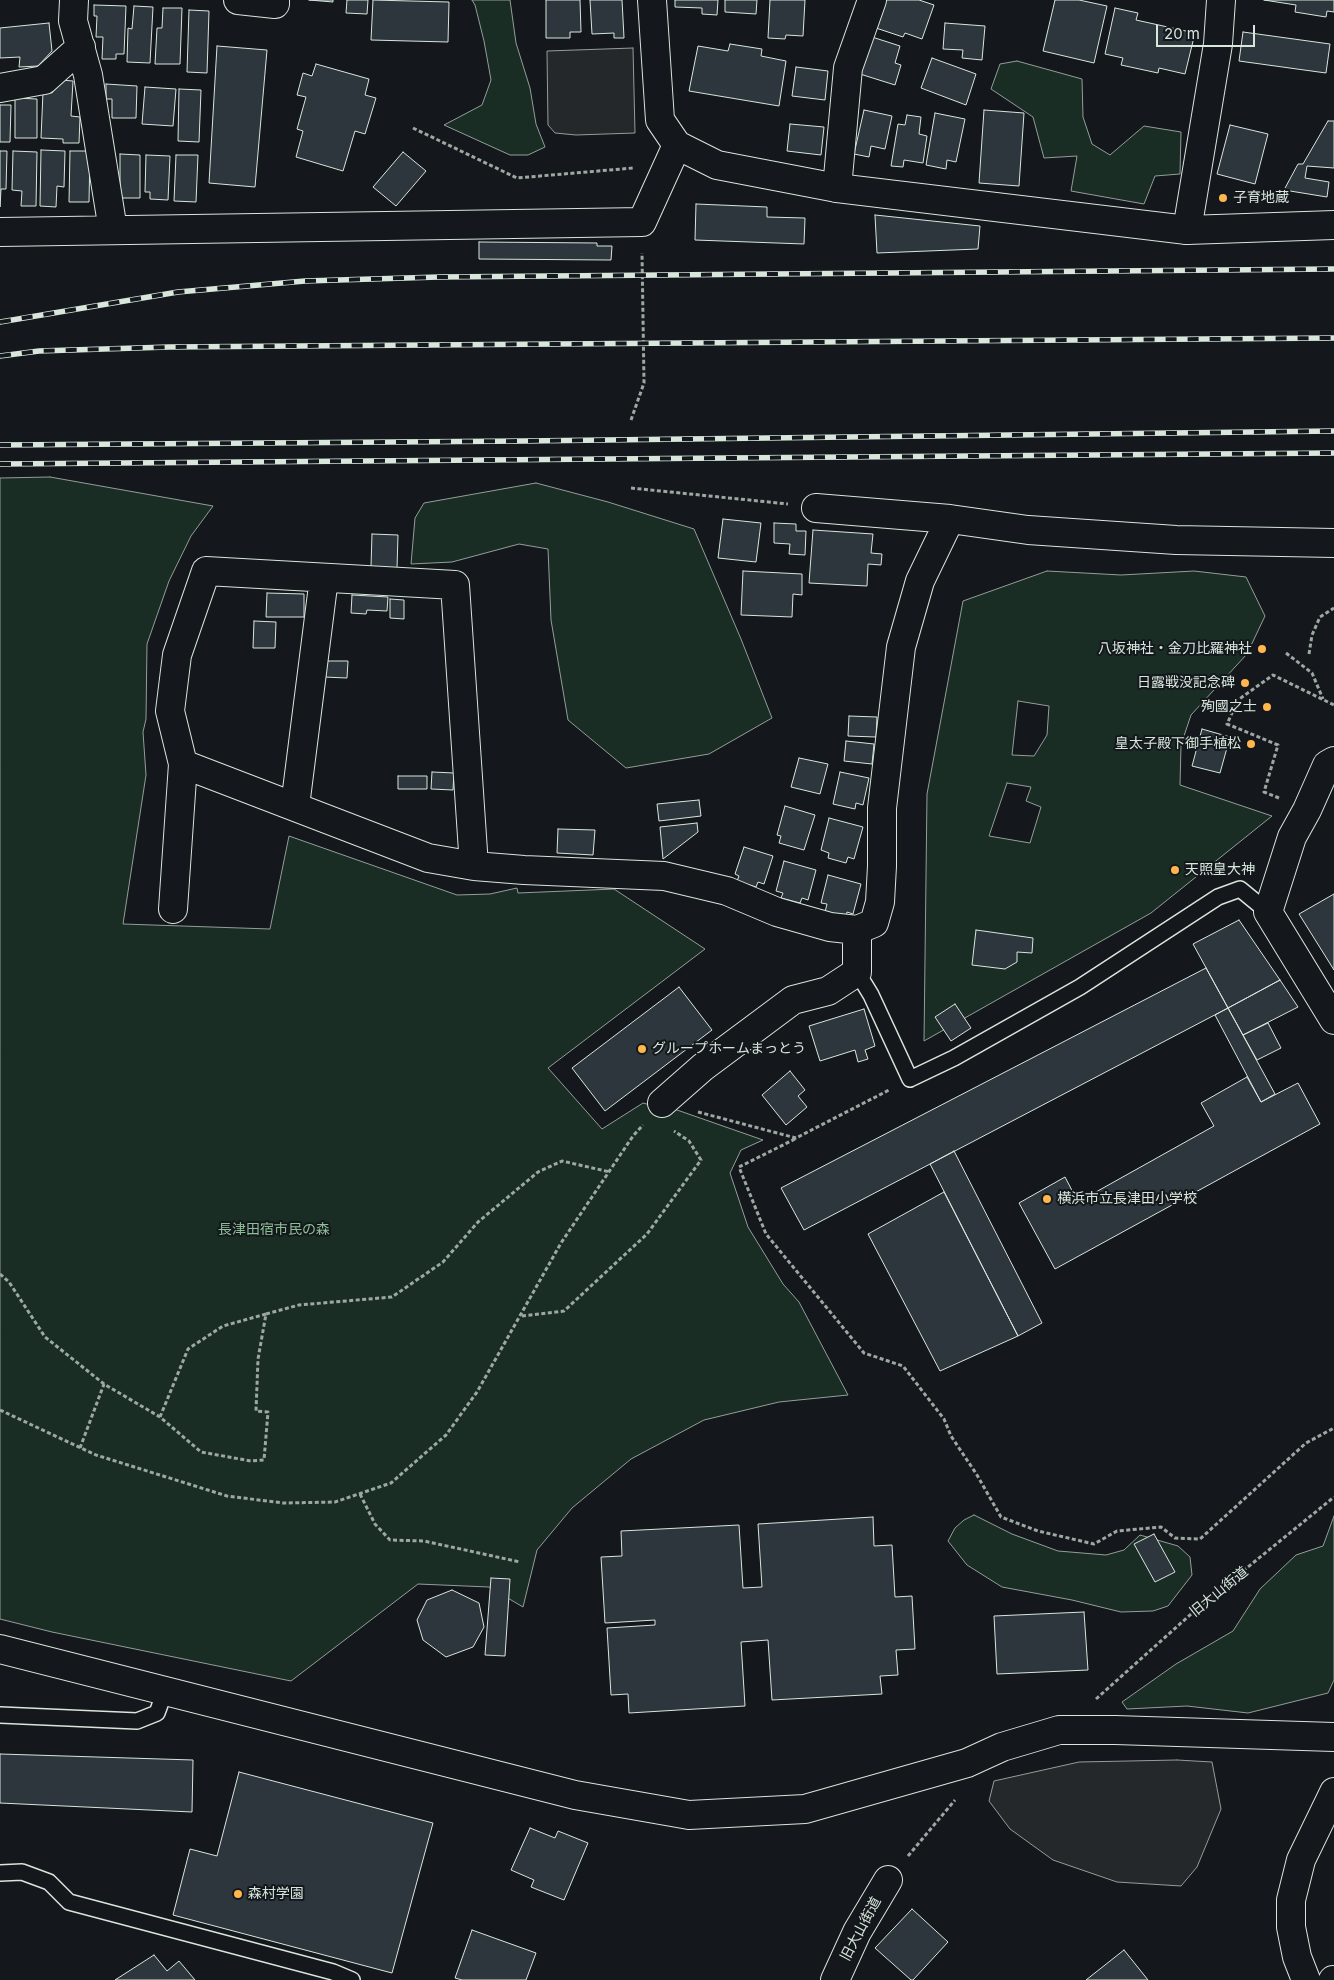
<!DOCTYPE html>
<html>
<head>
<meta charset="utf-8">
<style>
	body { margin:0 }
	#map { position:relative; width:1334px; height:1980px; overflow:hidden; background:#14181c; font-family:Inter,sans-serif }
	canvas { display:block }
	.scale { position:absolute; left:1156px; top:25px; width:99px; height:22px; box-sizing:border-box; border:2px solid #d8e6dc; border-top:0; padding-left:6px; font-size:15px; line-height:18px; white-space:nowrap; color:#d8e6dc; -webkit-text-stroke:4px #14181c; paint-order:stroke }
</style>
</head>
<body>
<div id="map">
<canvas width="1334" height="1980"></canvas>
<div class="scale">20 m</div>
</div>
<script>
const ctx = document.querySelector('canvas').getContext('2d');
ctx.lineJoin = 'round';
function fillPath(path, color) { ctx.fillStyle = color; ctx.fill(path, 'evenodd'); }
const shape = rows => new Path2D(rows.map(r => 'M' + r).join(''));
function strokePath(path, color, width, dash) { ctx.strokeStyle = color; ctx.lineWidth = width; ctx.lineCap = dash ? 'butt' : 'round'; ctx.setLineDash(dash || []); ctx.stroke(path); }
function drawText(font, color, halo, rows, align = 'center') {
  ctx.font = font + ' Inter,"Noto Sans JP",sans-serif'; ctx.lineWidth = 4; ctx.setLineDash([]); ctx.textBaseline = 'middle'; ctx.strokeStyle = halo; ctx.fillStyle = color; for (const [text, x, y, turn = 0] of rows) {
    ctx.save(); ctx.translate(x, y); ctx.rotate((+turn || 0) * Math.PI / 180); ctx.textAlign = isNaN(turn) ? turn : align; if (halo) ctx.strokeText(text, 0, 0); ctx.fillText(text, 0, 0); ctx.restore();
  }
}
const green = shape([
	[472,0,510,0,516,43,530,88,536,124,545,147,528,155,510,155,444,125,482,105,491,80,484,41,475,5,472,0],
	[1017,61,1082,79,1083,117,1092,144,1110,155,1144,126,1181,132,1180,174,1155,176,1144,204,1071,191,1077,156,1044,158,1033,117,991,89,1000,64,1017,61],
	[50,477,213,506,191,536,169,581,147,644,146,719,143,732,146,775,123,924,270,929,289,836,457,895,490,894,517,888,518,893,614,889,705,949,548,1068,602,1129,643,1103,654,1106,657,1103,763,1140,741,1150,730,1173,748,1227,783,1284,799,1302,848,1395,779,1402,704,1420,631,1459,572,1508,537,1550,523,1607,489,1587,418,1584,291,1681,52,1632,0,1619,0,478,50,477],
	[536,483,608,502,694,529,741,639,772,718,709,754,626,768,568,720,551,620,548,549,519,544,452,562,411,564,415,518,424,503,536,483],
	[1047,571,1121,575,1194,571,1246,577,1265,616,1247,654,1191,715,1181,745,1180,785,1272,816,1151,913,924,1041,927,794,963,601,1047,571],
	[1018,701,1049,706,1047,735,1034,756,1012,755,1018,701],
	[1007,783,1031,787,1026,801,1041,807,1030,843,989,836,1007,783],
	[974,1515,1012,1534,1058,1551,1106,1555,1124,1550,1140,1535,1178,1546,1190,1557,1192,1575,1168,1606,1153,1611,1121,1612,1072,1600,1002,1587,967,1565,948,1541,955,1528,964,1520,974,1515],
	[1334,1516,1334,1680,1328,1693,1248,1713,1187,1706,1127,1709,1122,1702,1176,1664,1233,1631,1260,1589,1296,1555,1323,1546,1334,1516]
]);
fillPath(green, '#1a2d24');
strokePath(green, '#939e99', 1);
const parking = shape([
	[633,48,635,133,576,135,555,133,548,125,547,51,633,48],
	[1177,1760,1212,1762,1221,1809,1197,1867,1181,1886,1117,1882,1053,1860,1010,1829,989,1801,994,1781,1079,1762,1177,1760]
]);
fillPath(parking, '#24282b');
strokePath(parking, '#939e99', 1);
const building = shape([
	[309,0,333,0,333,2,309,0],
	[347,0,368,0,367,14,346,13,347,0],
	[373,0,449,2,448,42,371,40,373,0],
	[546,0,580,0,581,32,570,32,570,38,546,38,546,0],
	[590,0,622,0,624,38,614,38,614,33,592,34,590,0],
	[675,0,718,0,717,15,702,14,702,8,675,7,675,0],
	[725,0,757,0,756,14,725,12,725,0],
	[770,0,805,0,803,36,786,35,785,39,768,38,770,0],
	[886,0,919,0,934,5,922,39,905,33,903,37,876,28,886,0],
	[1055,0,1079,0,1107,6,1094,63,1043,51,1055,0],
	[1264,0,1334,0,1334,12,1327,11,1326,17,1295,12,1296,5,1264,0],
	[94,5,126,6,124,54,116,54,116,59,102,59,103,37,96,37,97,16,94,16,94,5],
	[134,6,153,7,150,63,127,62,128,28,132,29,134,6],
	[163,8,182,8,180,64,155,64,157,28,162,28,163,8],
	[1115,8,1138,13,1136,20,1195,33,1185,74,1159,68,1158,73,1121,65,1123,58,1105,54,1115,8],
	[189,10,209,11,207,73,187,72,189,10],
	[49,23,52,51,38,66,19,67,20,57,0,58,0,28,49,23],
	[945,23,985,26,982,60,962,58,963,50,943,49,945,23],
	[1243,32,1330,44,1326,73,1239,61,1243,32],
	[872,37,900,46,895,63,901,65,895,85,860,74,872,37],
	[730,44,762,49,761,56,786,61,779,106,689,91,698,46,728,51,730,44],
	[217,46,267,50,255,187,209,183,217,46],
	[932,58,976,74,966,105,921,88,932,58],
	[316,64,369,79,365,95,376,98,365,134,355,131,343,171,296,157,303,131,297,129,306,97,297,95,303,73,312,76,316,64],
	[796,67,828,71,825,100,792,96,796,67],
	[61,80,73,81,71,116,80,117,79,143,63,143,63,139,41,138,43,92,52,93,61,80],
	[106,84,137,86,136,118,112,118,112,99,106,99,106,84],
	[145,87,176,89,173,126,142,124,145,87],
	[179,89,201,90,199,142,178,141,179,89],
	[15,98,37,99,37,138,15,138,15,98],
	[0,105,11,105,10,142,0,142,0,105],
	[864,110,892,116,885,149,871,146,869,157,854,154,864,110],
	[984,110,1024,113,1019,186,979,183,984,110],
	[935,113,965,119,956,162,947,160,946,169,926,165,935,113],
	[907,115,921,117,919,134,927,136,923,163,904,160,903,167,891,166,898,124,905,125,907,115],
	[1328,121,1334,121,1334,168,1307,166,1305,178,1329,182,1327,197,1284,190,1298,164,1303,164,1328,121],
	[790,124,824,127,821,155,787,151,790,124],
	[1230,125,1268,134,1255,184,1217,174,1230,125],
	[41,150,65,151,64,187,57,186,56,207,40,206,41,150],
	[0,151,7,151,6,189,1,189,0,207,0,151],
	[13,151,37,152,36,206,21,206,22,191,12,190,13,151],
	[70,151,90,151,89,202,69,202,70,151],
	[403,152,426,171,396,206,373,187,403,152],
	[120,154,140,155,140,198,120,198,120,154],
	[146,155,170,156,168,200,150,199,150,192,145,192,146,155],
	[176,155,198,155,196,202,174,201,176,155],
	[696,204,767,207,767,217,805,218,804,244,695,240,696,204],
	[875,215,980,226,978,249,877,253,875,215],
	[479,242,597,243,597,246,612,246,611,260,479,259,479,242],
	[723,519,761,523,756,562,718,558,723,519],
	[774,523,796,524,796,531,806,531,805,555,789,554,790,544,774,543,774,523],
	[813,530,873,534,871,553,882,554,881,565,868,564,867,586,809,583,813,530],
	[372,534,398,535,397,568,371,567,372,534],
	[743,571,802,574,802,595,793,594,792,617,741,615,743,571],
	[267,593,304,594,304,617,266,617,267,593],
	[352,595,388,597,387,611,367,610,366,614,351,613,352,595],
	[390,599,404,600,404,619,390,618,390,599],
	[254,621,276,622,275,648,253,648,254,621],
	[325,661,348,661,347,678,324,677,325,661],
	[849,716,877,717,876,737,848,736,849,716],
	[1202,729,1230,737,1220,773,1192,766,1202,729],
	[846,741,874,744,872,764,844,761,846,741],
	[799,758,828,764,820,794,791,787,799,758],
	[432,772,454,773,453,790,431,789,432,772],
	[840,772,869,778,863,805,856,803,855,809,833,804,840,772],
	[398,776,427,776,427,789,398,789,398,776],
	[699,800,701,816,659,821,657,804,699,800],
	[785,806,815,815,804,850,779,843,781,836,777,835,785,806],
	[829,818,863,827,854,859,848,857,846,863,828,858,829,853,821,850,829,818],
	[697,823,698,832,663,859,660,827,697,823],
	[558,829,595,830,593,855,557,853,558,829],
	[744,847,773,856,764,884,758,882,756,887,737,881,739,876,735,874,744,847],
	[784,861,816,870,808,900,802,898,800,903,781,898,783,893,776,891,784,861],
	[828,875,861,884,853,914,847,912,846,917,825,912,827,904,821,903,828,875],
	[1334,894,1334,970,1299,914,1334,894],
	[1239,920,1280,980,1228,1008,1193,944,1239,920],
	[976,930,1033,938,1032,953,1017,952,1017,962,1005,969,972,965,976,930],
	[1206,968,1228,1008,804,1230,781,1188,1206,968],
	[1280,980,1298,1007,1243,1035,1228,1008,1280,980],
	[679,987,712,1030,605,1111,572,1068,679,987],
	[955,1004,971,1028,951,1041,935,1017,955,1004],
	[1228,1008,1275,1094,1261,1102,1215,1015,1228,1008],
	[864,1009,875,1046,865,1050,868,1059,858,1062,855,1050,820,1061,809,1026,864,1009],
	[1268,1023,1281,1048,1257,1060,1243,1035,1268,1023],
	[790,1071,805,1090,798,1096,807,1107,786,1125,762,1095,790,1071],
	[1247,1077,1261,1102,1298,1083,1320,1124,1055,1269,1019,1203,1065,1177,1078,1202,1214,1126,1201,1103,1247,1077],
	[954,1151,1042,1323,1018,1336,930,1164,954,1151],
	[944,1192,1018,1336,940,1371,868,1234,944,1192],
	[873,1517,874,1546,892,1545,895,1597,912,1596,915,1649,896,1650,898,1675,880,1676,882,1694,772,1700,768,1640,741,1642,745,1706,629,1713,628,1694,611,1695,607,1628,655,1625,655,1620,605,1623,601,1557,622,1556,621,1531,739,1525,743,1588,762,1587,758,1524,873,1517],
	[1154,1534,1175,1572,1155,1582,1134,1544,1154,1534],
	[491,1578,510,1579,505,1656,485,1655,491,1578],
	[452,1590,479,1603,484,1627,473,1647,446,1657,423,1640,417,1620,427,1600,452,1590],
	[1084,1612,1088,1670,997,1674,994,1616,1084,1612],
	[0,1754,193,1760,192,1812,0,1803,0,1754],
	[239,1772,433,1823,392,1973,173,1915,190,1849,217,1856,239,1772],
	[530,1828,555,1838,558,1831,588,1843,564,1900,531,1887,534,1880,511,1870,530,1828],
	[912,1909,948,1942,913,1980,911,1980,875,1948,912,1909],
	[472,1930,536,1953,526,1980,462,1980,455,1978,472,1930],
	[1124,1950,1148,1980,1086,1980,1124,1950],
	[154,1955,167,1971,179,1961,195,1980,115,1980,154,1955]
]);
fillPath(building, '#2c363c');
strokePath(building, '#d8e6dc', 1);
const lane = shape([
	[857,972,871,995,910,1079,954,1058,1080,987,1218,897,1240,889,1268,912],
	[0,1715,137,1721,157,1713,165,1691],
	[0,1873,22,1872,49,1882,69,1902,333,1972,352,1980]
]);
const street = shape([
	[74,0,73,21,88,75,113,230],
	[238,0,275,4,275,0],
	[0,88,44,80,81,47],
	[837,188,848,68,872,0],
	[1187,230,1218,44,1221,0],
	[0,232,642,222,677,145],
	[816,508,950,519,1028,530,1176,540,1334,543],
	[1334,761,1327,765,1307,810,1292,837,1268,912,1334,1020],
	[295,806,324,578],
	[474,866,455,585,206,571,177,655,170,711,183,764,428,858,474,866,524,870,664,876,727,891,777,912,830,927,857,930,874,923,880,902,882,866,882,808,901,647,920,581,950,519],
	[173,909,183,764],
	[662,1103,703,1067,793,1000,828,991,857,972,857,930],
	[835,1980,857,1932,888,1880]
]);
const secondary = shape([
	[652,0,660,120,677,145,717,165,837,188,1187,230,1334,225],
	[0,1649,575,1795,689,1815,805,1809,967,1763,1002,1747,1059,1730,1115,1730,1334,1737],
	[1306,1980,1297,1957,1291,1927,1291,1900,1301,1860,1334,1792],
	[1333,1980,1334,1980]
]);
strokePath(lane, '#d8e6dc', 18);
strokePath(street, '#d8e6dc', 30);
strokePath(secondary, '#d8e6dc', 30);
strokePath(shape([
	[413,128,517,178,633,168],
	[631,420,644,383,642,253],
	[631,488,788,504],
	[1286,653,1312,673,1323,699],
	[1309,654,1312,635,1320,617,1334,608],
	[1279,798,1264,792,1278,745,1227,724,1238,700,1273,675,1334,705],
	[698,1112,796,1138,889,1090],
	[795,1139,739,1167,766,1234,864,1353,903,1366,944,1419,951,1436,977,1475,1001,1517,1038,1531,1094,1544,1117,1531,1161,1527,1175,1538,1200,1539,1306,1443,1334,1428],
	[0,1274,9,1282,45,1337,104,1384,160,1417,201,1452,251,1461,264,1460,268,1412,256,1411,258,1359,266,1314,299,1305,392,1297,443,1262,478,1222,538,1172,562,1161,610,1172],
	[522,1316,564,1311,647,1234,701,1160,689,1141,674,1131],
	[0,1410,96,1455,227,1496,283,1503,335,1502,391,1483,446,1435,477,1392,561,1243,633,1136,643,1125],
	[160,1417,188,1349,223,1326,266,1314],
	[80,1448,104,1384],
	[360,1494,375,1524,390,1540,424,1541,520,1562],
	[1096,1699,1200,1606,1334,1497],
	[908,1856,955,1800]
]), '#9da8a2', 3, [4, 2.5]);
strokePath(lane, '#14181c', 15);
strokePath(street, '#14181c', 28);
strokePath(secondary, '#14181c', 28);
const rail = shape([
	[0,322,178,292,305,281,439,277,1334,269],
	[0,356,39,351,169,347,1334,338],
	[0,445,525,441,1334,431],
	[0,464,1334,453]
]);
strokePath(rail, '#d8e6dc', 5.5);
strokePath(rail, '#14181c', 4, [11]);
for (const [x, y, r, color] of [
	[1223,198,5,"#ffb74d"],
	[1262,649,5,"#ffb74d"],
	[1245,683,5,"#ffb74d"],
	[1267,707,5,"#ffb74d"],
	[1251,744,5,"#ffb74d"],
	[1175,870,5,"#ffb74d"],
	[642,1049,5,"#ffb74d"],
	[1047,1199,5,"#ffb74d"],
	[238,1894,5,"#ffb74d"]
]) { const dot = new Path2D(); dot.arc(x, y, r, 0, 2 * Math.PI); ctx.fillStyle = color; ctx.fill(dot); strokePath(dot, '#14181c', 2); }
drawText('14px', '#d8e6dc', '#14181c', [
	["子育地蔵",1233,198],
	["八坂神社・金刀比羅神社",1252,649,"right"],
	["日露戦没記念碑",1235,683,"right"],
	["殉國之士",1257,707,"right"],
	["皇太子殿下御手植松",1241,744,"right"],
	["天照皇大神",1185,870],
	["グループホームまっとう",652,1049],
	["横浜市立長津田小学校",1057,1199],
	["森村学園",248,1894]
], 'left');
drawText('14px', '#8ac095', '#14181c', [
	["長津田宿市民の森",274,1230]
]);
drawText('14px', '#d8e6dc', '#14181c', [
	["旧大山街道",1219,1592,-39],
	["旧大山街道",861,1929,-62]
]);
</script>
</body>
</html>
